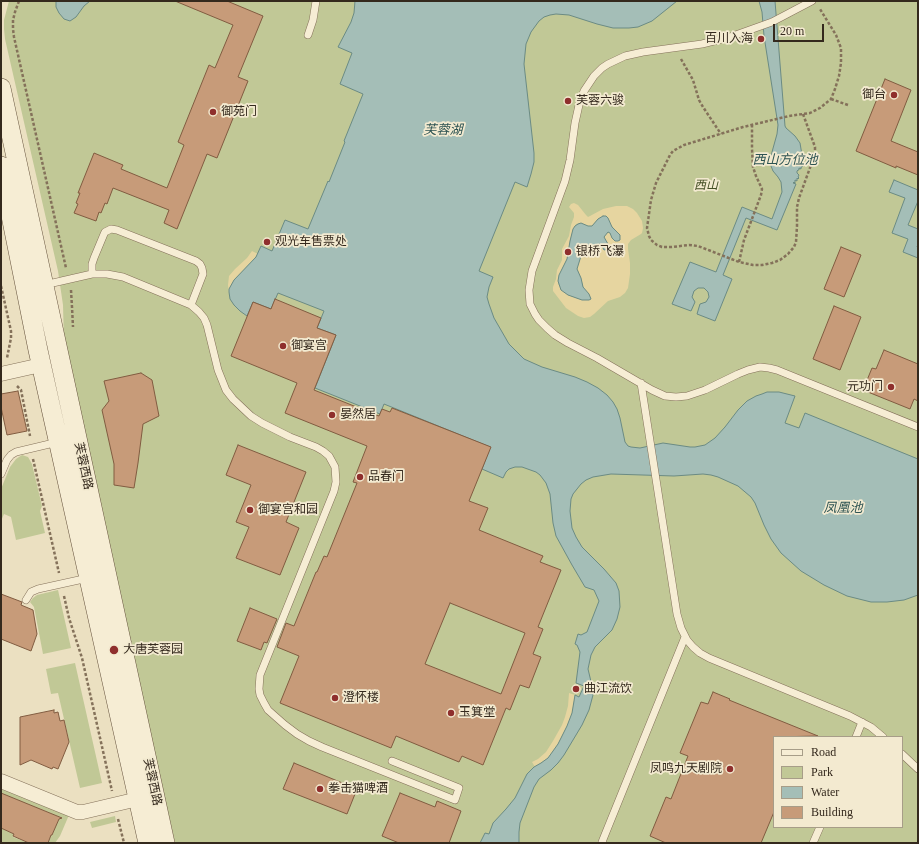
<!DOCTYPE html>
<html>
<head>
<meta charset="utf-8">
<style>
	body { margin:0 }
	#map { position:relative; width:919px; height:844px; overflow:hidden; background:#ebe0c1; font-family:"Times New Roman",serif }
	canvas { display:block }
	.frame { position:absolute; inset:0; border:2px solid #34291d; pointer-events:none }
	.legend { position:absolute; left:773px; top:736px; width:130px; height:92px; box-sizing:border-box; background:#f3ead0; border:1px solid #a79d88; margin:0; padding:5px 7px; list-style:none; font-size:12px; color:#34291d }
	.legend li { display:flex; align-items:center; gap:8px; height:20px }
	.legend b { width:20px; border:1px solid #a79d88 }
	.scale { position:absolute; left:773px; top:24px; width:51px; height:18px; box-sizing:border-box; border:2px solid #34291d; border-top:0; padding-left:5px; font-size:12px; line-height:14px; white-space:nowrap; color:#34291d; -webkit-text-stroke:3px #f3ead0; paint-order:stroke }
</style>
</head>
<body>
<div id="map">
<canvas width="919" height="844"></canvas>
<div class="frame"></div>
<ul class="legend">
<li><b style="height:5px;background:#f6edd4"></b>Road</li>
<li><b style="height:11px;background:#c1c896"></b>Park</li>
<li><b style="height:11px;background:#a4beb7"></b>Water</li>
<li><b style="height:11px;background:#c79b79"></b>Building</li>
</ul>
<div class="scale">20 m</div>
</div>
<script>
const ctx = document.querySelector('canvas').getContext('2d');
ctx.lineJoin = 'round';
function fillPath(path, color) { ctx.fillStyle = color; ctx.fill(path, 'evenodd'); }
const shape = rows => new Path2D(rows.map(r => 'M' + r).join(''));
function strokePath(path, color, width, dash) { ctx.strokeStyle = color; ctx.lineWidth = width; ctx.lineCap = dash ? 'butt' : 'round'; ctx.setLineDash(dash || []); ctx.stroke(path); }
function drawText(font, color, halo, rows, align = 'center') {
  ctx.font = font + ' "Times New Roman","Noto Sans SC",serif'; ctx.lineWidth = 3.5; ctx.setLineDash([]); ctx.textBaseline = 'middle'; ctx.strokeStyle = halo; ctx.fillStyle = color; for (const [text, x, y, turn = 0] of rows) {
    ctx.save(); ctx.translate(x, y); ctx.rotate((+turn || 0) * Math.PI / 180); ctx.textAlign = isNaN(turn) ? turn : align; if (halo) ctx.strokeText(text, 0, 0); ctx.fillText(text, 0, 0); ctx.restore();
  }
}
fillPath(shape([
	[9,1,918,1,918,843,175,843,66,358,64,343,63,305,58,271,5,39,4,29,4,20],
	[774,737,902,737,902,827,774,827],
	[22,455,28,457,32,464,42,506,40,511,45,533,16,540,11,517,4,514,1,521,1,489,10,467,16,459],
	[58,590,71,648,43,654,34,607,30,602,33,598,37,595],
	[75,663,102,783,80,788,58,693,51,694,46,669],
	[1,788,69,815,60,836,55,843,48,843,51,835,52,835,59,817,45,811,1,802],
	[115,816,116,822,92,828,90,822],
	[1,828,14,834,13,837,29,843,1,843]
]), '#c1c896');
fillPath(shape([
	[574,203,578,205,586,215,588,217,590,216,603,209,616,206,627,206,633,209,637,213,642,221,643,228,642,233,641,234,631,240,628,244,628,249,630,263,630,274,628,288,625,293,620,297,608,301,594,314,590,317,584,318,578,316,566,308,553,291,553,287,556,279,557,270,562,260,562,249,569,236,571,225,574,217,574,213,569,207,571,204],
	[603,216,618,233,609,232,605,235,603,248,602,245,600,243,594,249,590,248,585,250,581,256,577,269,581,278,584,289,582,300,568,295,558,284,558,281,559,275,567,259,571,236,576,224,580,223,588,226,592,226,597,220],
	[252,251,258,254,252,261,234,280,229,289,229,294,228,285,229,276,235,269,247,258],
	[569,693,575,695,575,701,571,717,567,726,558,744,548,758,541,763,535,767,532,762,538,759,546,752,553,741,562,725,565,717,568,706]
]), '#e6d5a0');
const water = shape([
	[56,1,90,1,84,6,76,17,70,21,64,19,59,13,56,7,56,1],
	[355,1,677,1,652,21,638,27,629,28,613,28,597,24,569,15,556,14,550,15,544,17,539,21,531,32,526,44,524,64,534,153,534,162,531,174,527,187,515,182,479,271,493,277,489,287,487,297,489,304,494,318,509,344,524,359,542,367,575,377,587,382,598,388,607,395,613,402,617,409,620,418,625,442,628,446,631,447,640,448,663,443,690,447,695,447,705,445,715,438,725,427,738,410,747,401,756,396,762,394,767,392,779,392,795,396,785,423,799,428,805,413,918,459,918,595,904,600,887,602,871,602,847,596,824,585,801,571,781,553,771,539,764,525,755,503,751,497,738,486,718,477,711,475,703,474,674,476,611,474,593,477,586,480,581,484,573,494,571,499,570,511,572,528,576,537,582,547,604,569,616,583,619,591,620,607,617,619,612,630,595,647,591,655,588,669,593,690,593,695,589,710,582,725,564,755,558,763,551,770,539,779,534,787,520,823,519,832,519,843,480,843,485,833,489,834,493,823,506,809,515,798,527,774,534,767,541,763,548,758,558,744,567,726,572,713,575,695,579,697,584,686,576,683,580,652,577,645,575,644,578,634,581,635,587,632,599,601,594,590,585,587,572,565,556,536,553,523,550,494,546,483,540,475,536,472,522,467,515,467,509,469,506,472,503,478,482,469,490,447,384,404,380,414,315,388,336,335,317,328,324,311,278,293,271,309,253,302,247,316,240,311,234,305,230,299,229,292,229,289,234,280,256,257,261,246,272,251,285,220,308,229,328,181,329,182,345,142,344,141,363,94,340,84,352,53,338,47,351,22,354,13,355,1],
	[759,1,775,1,785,126,786,128,795,136,800,143,802,155,802,159,801,159,800,160,803,161,801,163,803,164,801,166,803,166,802,167,801,167,801,169,799,168,799,170,798,170,797,171,797,173,799,175,798,177,799,178,798,179,797,178,797,181,795,180,795,183,794,182,793,183,796,184,777,230,746,218,723,275,732,279,715,321,697,314,700,304,706,302,709,297,708,292,704,288,698,288,694,291,692,297,695,302,691,311,672,304,690,262,716,272,742,207,772,219,782,192,781,182,778,177,773,171,771,166,771,158,772,152,777,134,778,125,764,36,762,12,759,1],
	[894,180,918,190,918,201,908,225,918,229,918,244,917,247,918,247,918,258,903,252,908,239,892,233,905,198,889,192,894,180],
	[603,216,606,216,608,218,612,227,620,235,620,240,618,241,615,241,612,238,610,233,608,232,604,237,608,244,609,247,608,249,604,250,603,248,602,245,599,244,595,249,590,248,586,250,581,256,577,269,581,278,583,287,589,294,591,299,589,300,582,300,568,295,561,290,558,281,559,275,567,259,570,241,573,229,575,226,578,224,581,223,588,226,592,226,598,219,603,216]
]);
fillPath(water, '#a4beb7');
strokePath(water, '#6b8b84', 1);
const building = shape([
	[175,1,227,1,263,16,238,77,248,81,217,158,207,154,177,229,164,223,169,210,113,188,107,204,105,203,101,213,99,212,96,221,74,213,78,204,76,203,80,193,78,193,94,153,123,165,121,169,167,188,184,145,178,142,209,65,215,68,233,25,175,1],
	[885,79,911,90,891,141,918,152,918,175,896,166,896,168,856,151,885,79],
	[841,247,861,255,844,297,824,289,841,247],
	[275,299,321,318,317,328,336,335,314,390,379,416,382,409,390,412,392,408,491,447,469,501,488,508,479,530,543,556,540,562,561,570,538,627,543,629,533,654,541,657,529,688,520,685,510,710,506,708,483,765,462,756,459,762,396,736,391,748,280,703,299,656,277,647,286,623,294,626,316,572,317,572,324,556,327,557,357,483,353,482,367,446,285,413,297,383,231,356,253,302,271,309,275,299],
	[450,603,525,633,501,694,425,664,450,603],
	[834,306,861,317,840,370,813,359,834,306],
	[884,350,918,364,918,401,914,399,910,409,863,390,872,368,876,369,884,350],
	[141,373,152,380,159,416,143,424,138,463,134,488,114,485,114,464,102,410,109,401,104,381,141,373],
	[18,391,27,431,7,435,1,407,1,394,18,391],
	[238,445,306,472,286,522,299,528,280,575,236,558,249,527,236,522,251,485,226,475,238,445],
	[1,594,22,602,21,605,33,610,37,634,31,651,1,639,1,594],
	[250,608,277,619,267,643,264,642,261,650,237,641,250,608],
	[713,692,730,699,729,700,818,736,774,737,774,812,761,843,666,843,650,836,666,797,671,799,688,756,680,753,701,702,708,704,713,692],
	[54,710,54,713,58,712,60,721,64,720,69,742,58,769,53,767,52,769,31,760,20,765,20,717,54,710],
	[294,763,357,789,347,814,283,789,294,763],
	[1,793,62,818,59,819,52,835,51,835,48,843,29,843,13,836,14,834,1,828,1,793],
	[400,793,435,807,437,801,461,811,449,843,399,843,382,836,400,793]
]);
fillPath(building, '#c79b79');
strokePath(building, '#815c41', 1);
const lane = shape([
	[812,1,772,22,730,37,702,44,643,52,625,56,608,64,602,68,594,76,584,91,579,105,575,123,570,160,565,181,532,271,529,290,530,304,535,314,539,320,547,328,555,335,568,343,597,358,652,390,665,396,676,397,687,396,705,390,738,374,748,370,760,367,769,368,777,370,918,427],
	[308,35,313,20,316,1],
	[92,274,92,264,94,258,104,234,105,232,111,229,117,230,196,261,200,264,202,268,203,274,191,305],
	[44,285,92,274,107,274,123,277,191,305,199,312,204,318,207,325,218,370,226,390,233,399,251,416,262,423,290,437,316,447,323,451,329,456,335,467,336,482,334,491,260,675,259,689,260,695,264,703,268,710,285,725,297,734,309,741,322,747,455,800,459,788,392,761],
	[641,383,677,614,681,628,687,640,693,647,700,653,709,658,850,716,871,727,883,737],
	[1,474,7,460,11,455,16,452,58,442],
	[26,600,31,592,38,589,88,578],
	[856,737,862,722],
	[902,754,918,769],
	[603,843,602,842,685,637],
	[813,843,820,827]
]);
const street = shape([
	[1,374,41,365],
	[1,781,77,812,83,812,138,799]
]);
const secondary = shape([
	[1,88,165,843],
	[1,166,38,350,148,843]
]);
strokePath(lane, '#84715a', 8);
strokePath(street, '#84715a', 15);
strokePath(secondary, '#65523d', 20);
strokePath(shape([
	[19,1,15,12,13,20,13,29,14,37,66,268],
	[681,59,693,80,699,100,703,107,721,134],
	[831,99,848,105],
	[803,114,815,147,815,154,799,198,797,207,797,226,796,242,794,247,788,254,780,260,772,263,762,265,753,265,739,262,698,246,689,245,672,247,662,247,657,245,651,240,649,236,647,228,651,200,656,183,670,155,673,151,684,145,743,127,789,116,810,113,820,108,831,99,835,89,839,76,841,63,841,48,836,35,820,9],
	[739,262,744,240,761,195,762,189,756,176,753,167,752,149,752,125],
	[1,286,11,331,11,338,7,358],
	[71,290,72,307,73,327],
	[17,386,21,390,30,436],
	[33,459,59,573],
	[64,596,69,618,82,658,112,791],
	[118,819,124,843]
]), '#84715a', 2.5, [3, 2]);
strokePath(lane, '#f6edd4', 7);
strokePath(street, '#f6edd4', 14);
strokePath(secondary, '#f6edd4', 19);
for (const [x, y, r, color] of [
	[761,39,4,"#8f2f2d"],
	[894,95,4,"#8f2f2d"],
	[568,101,4,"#8f2f2d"],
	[213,112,4,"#8f2f2d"],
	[267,242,4,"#8f2f2d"],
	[568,252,4,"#8f2f2d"],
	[283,346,4,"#8f2f2d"],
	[891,387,4,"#8f2f2d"],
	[332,415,4,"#8f2f2d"],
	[360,477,4,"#8f2f2d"],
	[250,510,4,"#8f2f2d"],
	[114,650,5,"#8f2f2d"],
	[576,689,4,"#8f2f2d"],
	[335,698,4,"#8f2f2d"],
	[451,713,4,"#8f2f2d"],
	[730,769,4,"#8f2f2d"],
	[320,789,4,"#8f2f2d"]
]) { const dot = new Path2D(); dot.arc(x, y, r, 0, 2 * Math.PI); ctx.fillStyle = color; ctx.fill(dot); strokePath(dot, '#f3ead0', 1.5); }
drawText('12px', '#34291d', '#f3ead0', [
	["百川入海",753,39,"right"],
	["御台",886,95,"right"],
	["芙蓉六骏",576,101],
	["御苑门",221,112],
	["观光车售票处",275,242],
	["银桥飞瀑",576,252],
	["御宴宫",291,346],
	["元功门",883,387,"right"],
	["晏然居",340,415],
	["品春门",368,477],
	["御宴宫和园",258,510],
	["大唐芙蓉园",123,650],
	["曲江流饮",584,689],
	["澄怀楼",343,698],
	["玉箕堂",459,713],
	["凤鸣九天剧院",722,769,"right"],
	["拳击猫啤酒",328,789]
], 'left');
drawText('italic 12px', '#444f25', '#f3ead0', [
	["西山",706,186]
]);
drawText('12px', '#34291d', '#f3ead0', [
	["芙蓉西路",83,466,78],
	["芙蓉西路",152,782,78]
]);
drawText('italic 13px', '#2d5352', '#f3ead0', [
	["芙蓉湖",443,131],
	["西山方位池",785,161],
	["凤凰池",843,509]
]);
</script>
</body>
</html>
